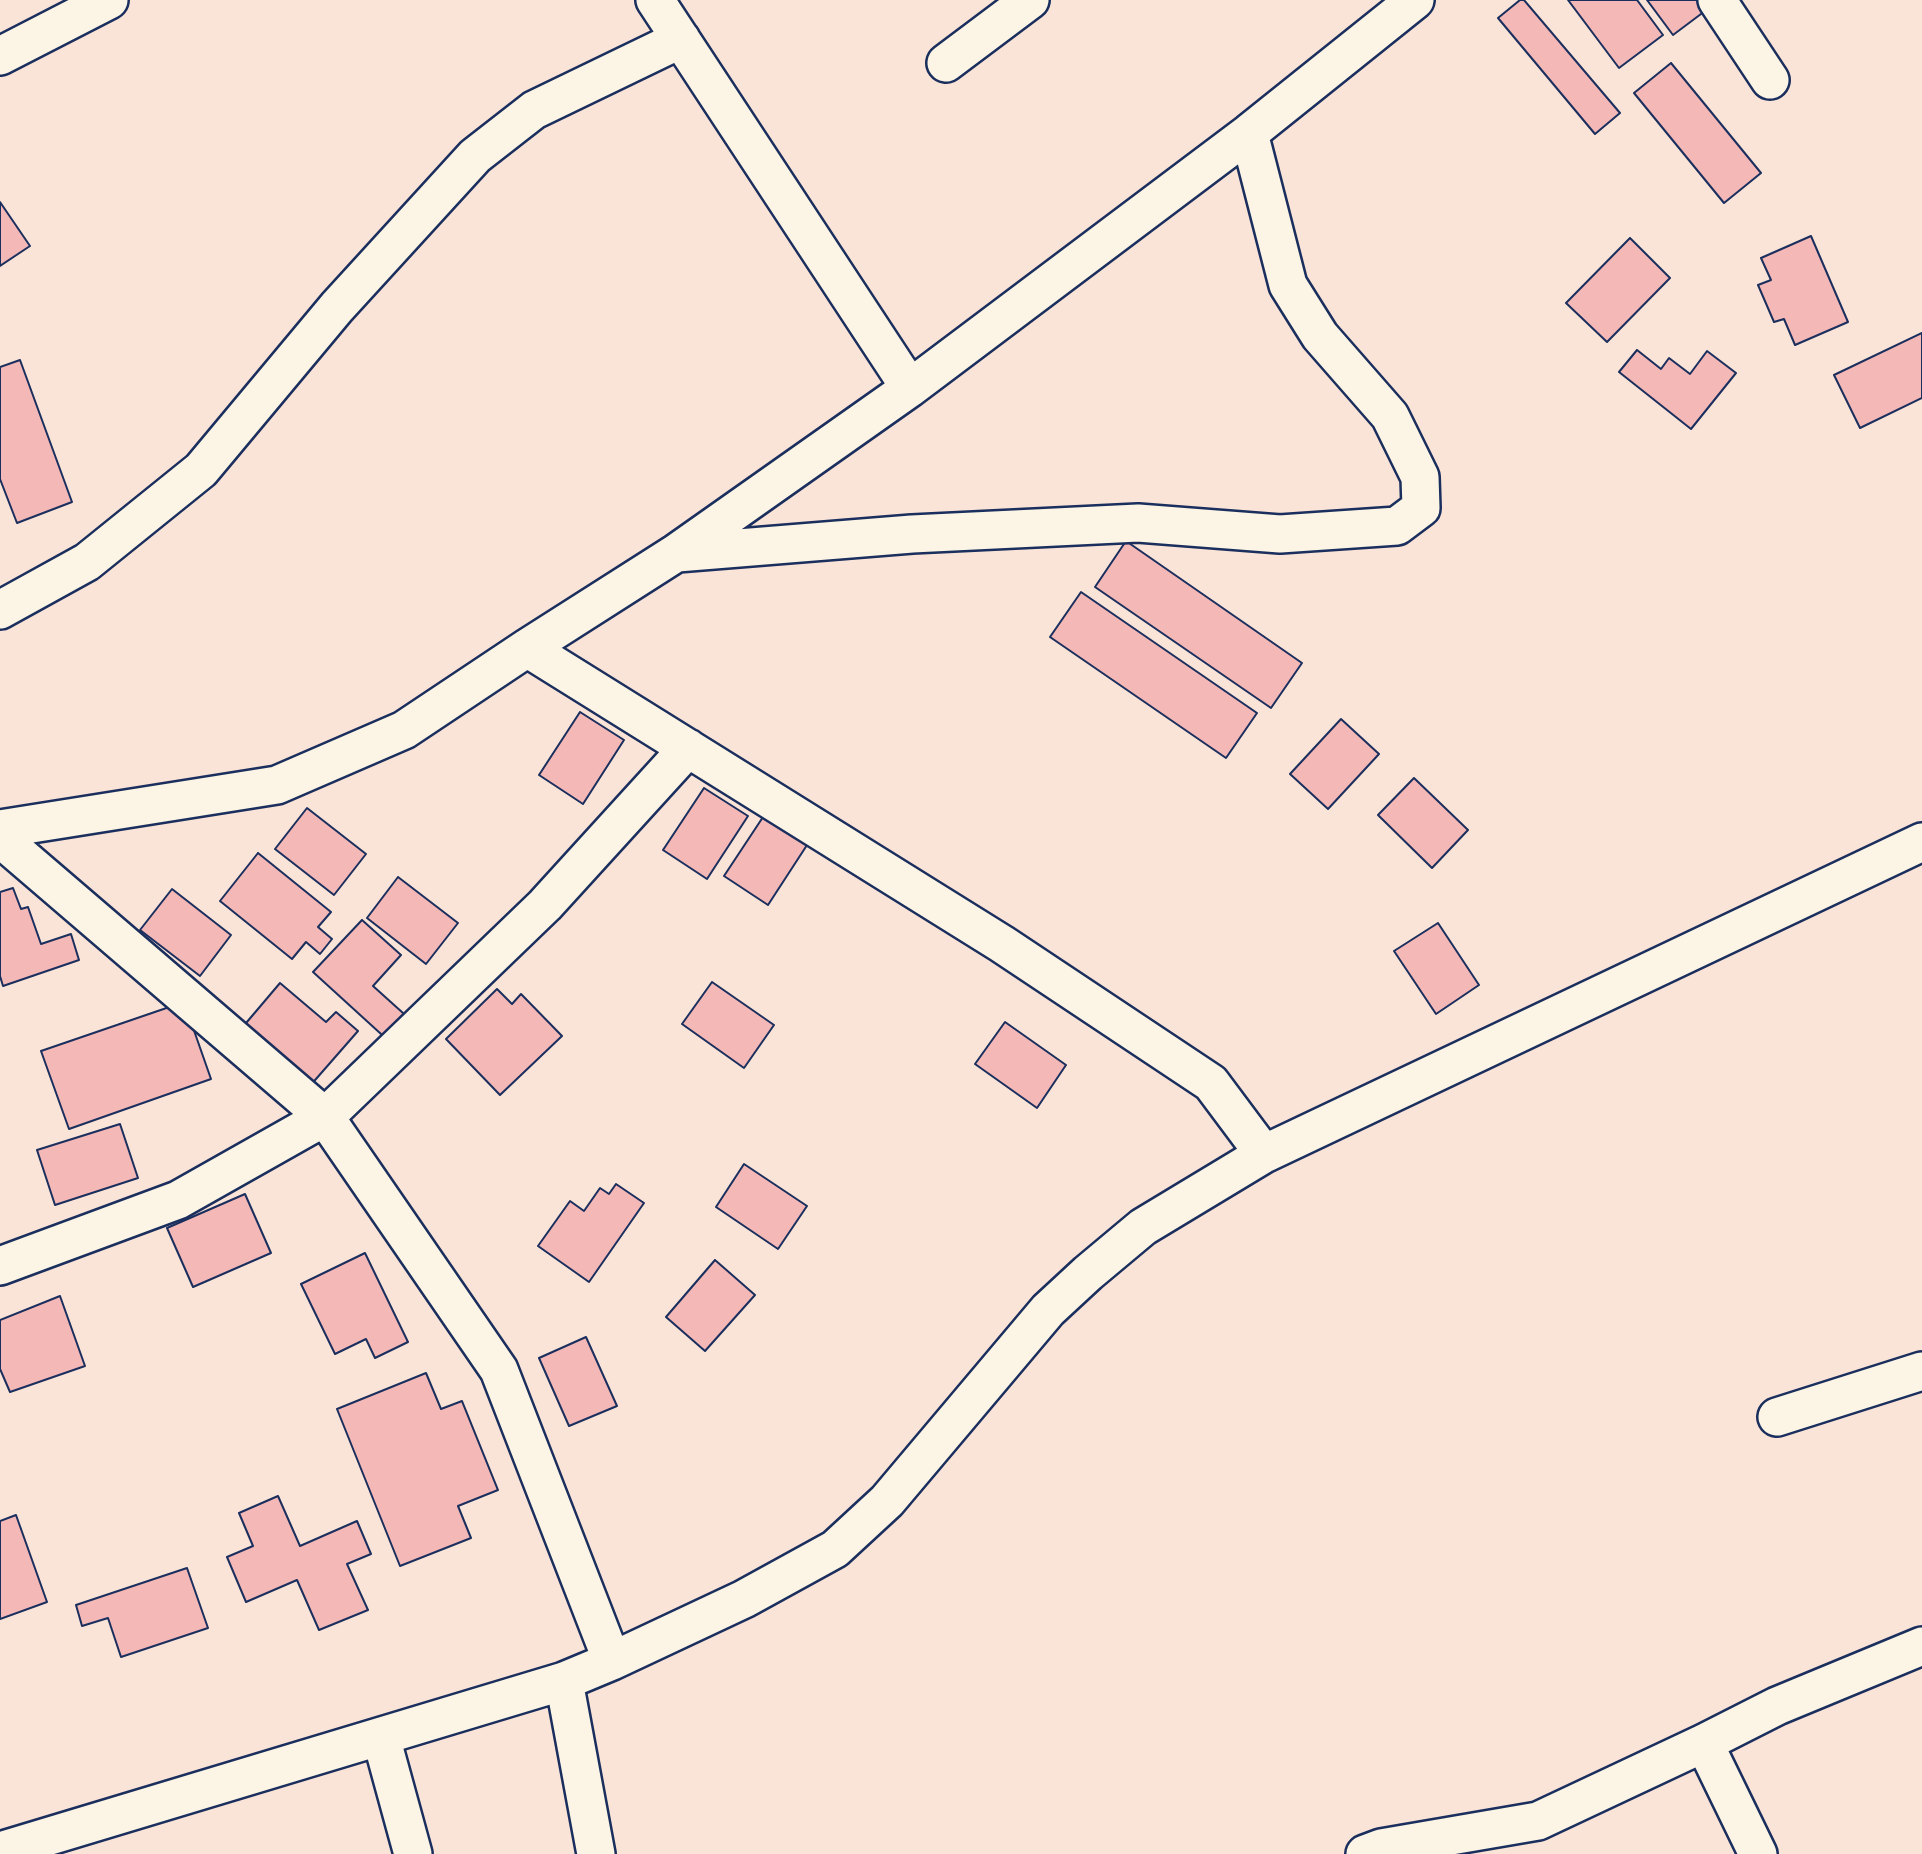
<!DOCTYPE html>
<html>
<head>
<meta charset="utf-8">
<style>
	body { margin:0 }
	canvas { display:block; background:#fae3d7 }
</style>
</head>
<body>
<canvas width="1922" height="1854"></canvas>
<script>
const ctx = document.querySelector('canvas').getContext('2d');
ctx.lineJoin = 'round';
function fillPath(path, color) { ctx.fillStyle = color; ctx.fill(path, 'evenodd'); }
const shape = rows => new Path2D(rows.map(r => 'M' + r).join(''));
function strokePath(path, color, width, dash) { ctx.strokeStyle = color; ctx.lineWidth = width; ctx.lineCap = dash ? 'butt' : 'round'; ctx.setLineDash(dash || []); ctx.stroke(path); }
const building = shape([
	[1520,0,1524,0,1620,113,1595,134,1498,18,1520,0],
	[1568,0,1637,0,1663,35,1619,68,1568,0],
	[1647,0,1716,0,1717,2,1673,35,1647,0],
	[1671,63,1761,173,1724,203,1634,93,1671,63],
	[0,202,30,246,0,266,0,202],
	[1811,236,1848,322,1795,345,1784,319,1774,322,1758,285,1771,280,1761,258,1811,236],
	[1630,238,1670,278,1607,342,1566,303,1630,238],
	[1922,333,1922,398,1860,428,1834,375,1922,333],
	[1637,350,1661,369,1669,358,1690,374,1707,351,1736,373,1691,429,1619,372,1637,350],
	[20,360,72,502,17,523,0,479,0,367,20,360],
	[1126,541,1302,663,1271,708,1095,587,1126,541],
	[1081,592,1257,713,1226,758,1050,637,1081,592],
	[580,712,624,740,583,804,539,775,580,712],
	[1341,719,1379,754,1328,809,1290,774,1341,719],
	[1414,778,1468,830,1432,868,1378,815,1414,778],
	[704,788,748,816,707,879,663,850,704,788],
	[307,808,366,854,334,895,275,849,307,808],
	[765,814,809,842,768,905,724,876,765,814],
	[258,853,331,912,318,927,332,939,320,954,306,942,292,959,220,901,258,853],
	[398,877,458,923,426,964,367,918,398,877],
	[13,888,21,909,28,907,41,944,71,934,79,960,3,986,0,976,0,892,13,888],
	[172,889,231,935,200,976,140,930,172,889],
	[362,920,401,955,373,986,413,1022,392,1044,313,972,362,920],
	[1438,923,1479,985,1436,1014,1394,951,1438,923],
	[712,982,774,1025,744,1068,682,1024,712,982],
	[280,983,326,1022,336,1012,358,1031,309,1087,241,1029,280,983],
	[497,989,512,1004,521,994,562,1036,500,1095,446,1039,497,989],
	[184,1002,211,1079,69,1129,41,1051,184,1002],
	[1005,1022,1066,1065,1037,1108,975,1064,1005,1022],
	[120,1124,138,1178,55,1205,37,1150,120,1124],
	[744,1164,807,1206,778,1249,716,1207,744,1164],
	[616,1184,644,1203,589,1282,538,1246,570,1201,584,1211,600,1188,609,1194,616,1184],
	[245,1194,271,1253,193,1287,167,1228,245,1194],
	[365,1253,408,1342,375,1358,366,1339,335,1354,301,1284,365,1253],
	[715,1260,755,1295,705,1351,666,1317,715,1260],
	[60,1296,85,1366,10,1392,0,1369,0,1320,60,1296],
	[586,1337,617,1406,569,1426,539,1358,586,1337],
	[426,1373,441,1409,462,1401,498,1490,458,1506,471,1538,400,1566,337,1409,426,1373],
	[278,1496,300,1546,357,1521,371,1554,347,1564,368,1610,319,1630,297,1580,246,1602,227,1557,253,1546,239,1513,278,1496],
	[16,1515,47,1602,0,1619,0,1521,16,1515],
	[187,1568,208,1628,121,1657,108,1618,82,1626,76,1605,187,1568]
]);
fillPath(building, '#f4b8b6');
strokePath(building, '#1b2f5e', 2);
const minor = shape([
	[655,0,910,388],
	[1717,0,1770,80],
	[0,56,109,0],
	[946,63,1030,0],
	[677,553,912,534,1138,523,1280,534,1397,526,1421,508,1420,477,1390,416,1320,336,1288,285,1249,133],
	[0,610,87,562,201,470,337,307,475,156,534,110,681,39],
	[527,648,1002,944,1211,1083,1264,1154],
	[0,829,277,785,404,730,527,648,676,553,910,388,1249,133,1415,0],
	[0,838,325,1117,499,1370,612,1661],
	[0,1266,178,1200,325,1117,545,905,688,748],
	[1777,1417,1922,1371],
	[564,1681,596,1854],
	[381,1737,413,1854],
	[1704,1743,1758,1854],
	[0,1851,564,1681,612,1661,744,1599,835,1549,887,1501,1048,1310,1088,1273,1143,1227,1264,1154,1922,842],
	[1365,1854,1381,1848,1538,1821,1704,1743,1777,1706,1922,1646]
]);
strokePath(minor, '#1b2f5e', 42);
strokePath(minor, '#fcf5e5', 37);
</script>
</body>
</html>
